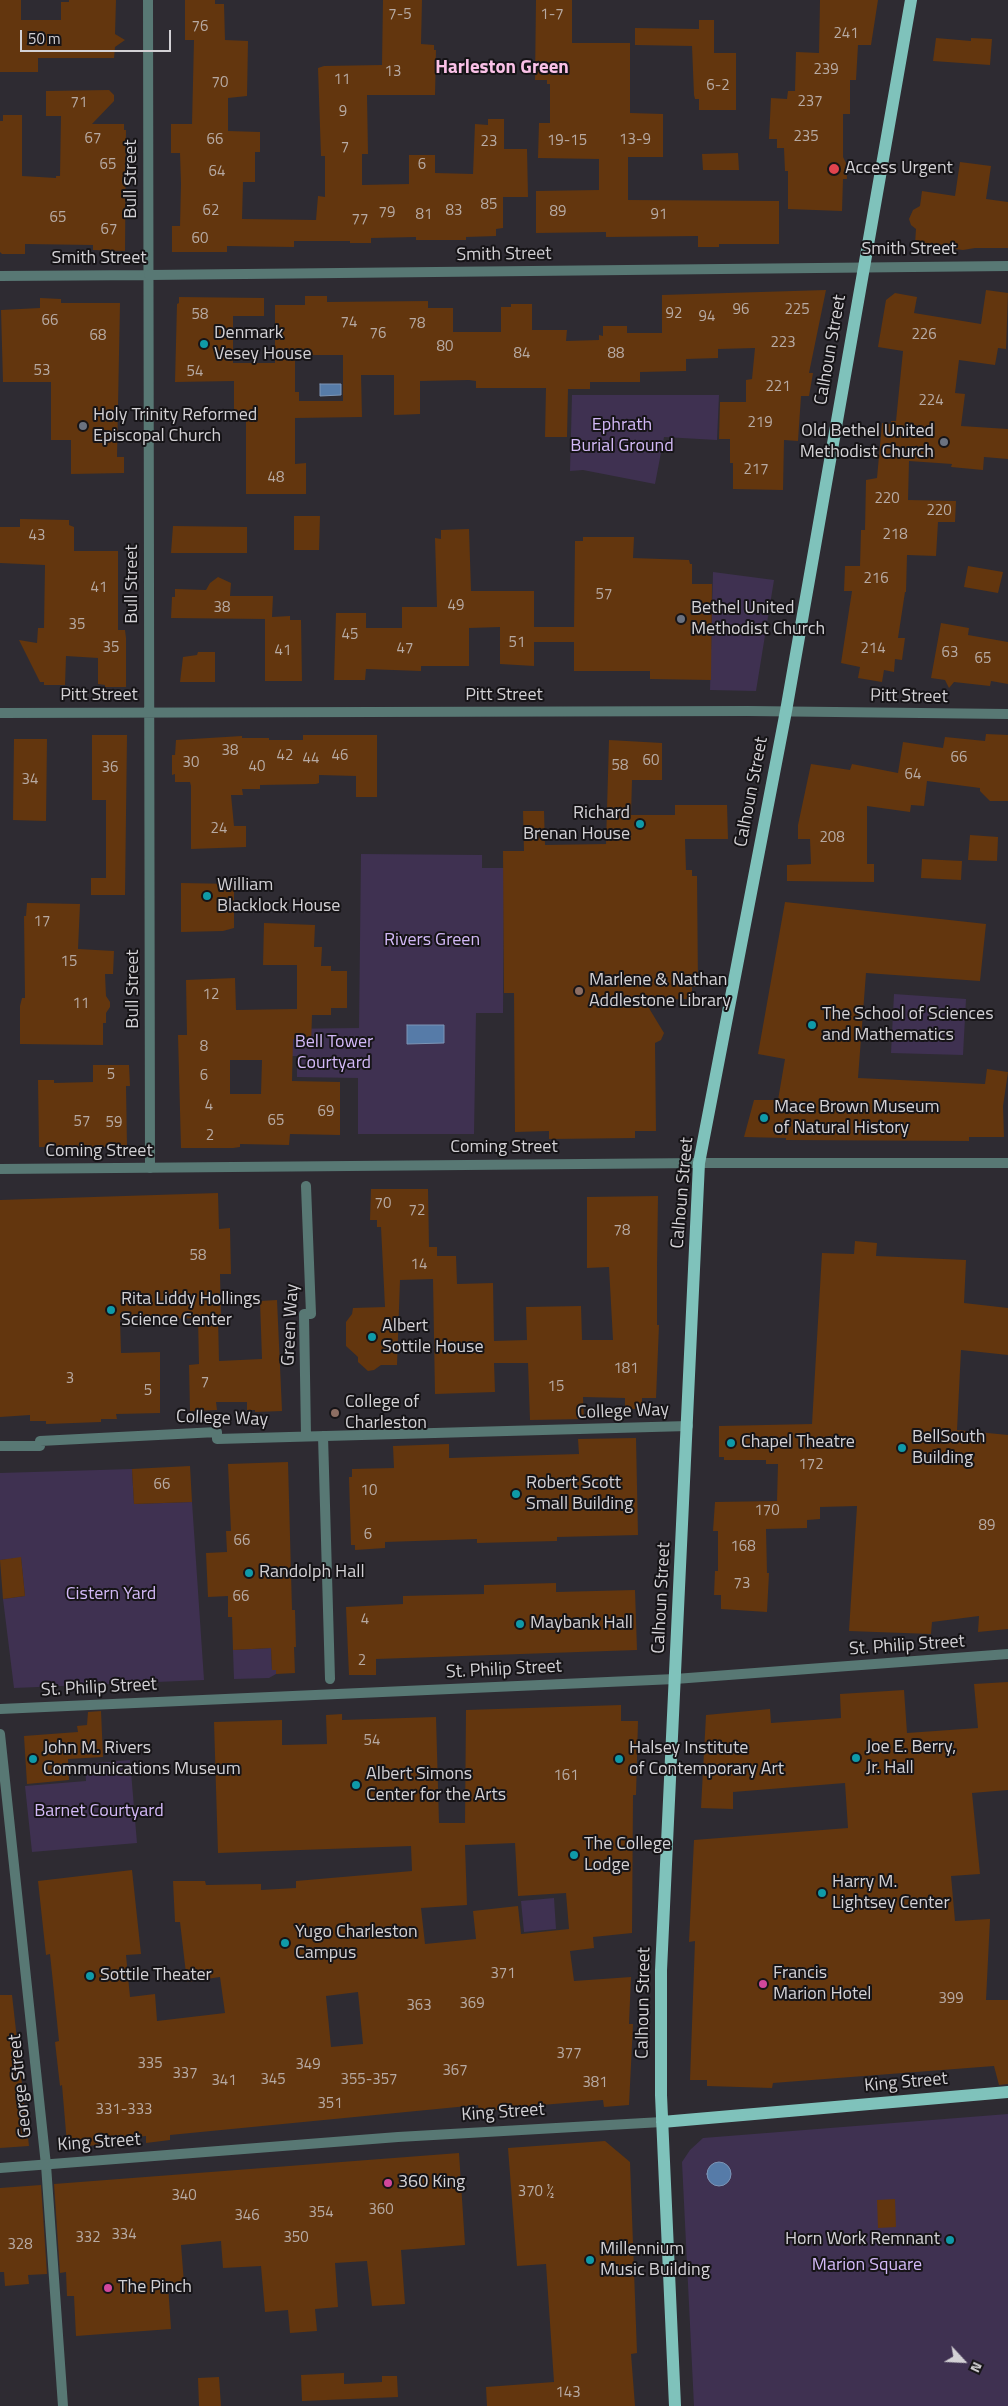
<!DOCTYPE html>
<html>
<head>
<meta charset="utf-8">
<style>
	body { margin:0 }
	#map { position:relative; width:1008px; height:2406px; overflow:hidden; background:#2e2b32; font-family:"Titillium Web",sans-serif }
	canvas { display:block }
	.north { position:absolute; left:938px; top:2336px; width:50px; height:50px; -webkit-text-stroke:4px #161417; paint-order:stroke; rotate:115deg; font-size:14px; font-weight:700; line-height:20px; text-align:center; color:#d3d1d5 }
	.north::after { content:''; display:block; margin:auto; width:18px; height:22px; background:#d3d1d5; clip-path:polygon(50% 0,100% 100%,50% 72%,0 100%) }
	.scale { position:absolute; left:20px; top:30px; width:151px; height:22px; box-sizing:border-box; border:2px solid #d3d1d5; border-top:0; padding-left:6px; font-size:15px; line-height:18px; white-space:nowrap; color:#d3d1d5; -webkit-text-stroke:4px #161417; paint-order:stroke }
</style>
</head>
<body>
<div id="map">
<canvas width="1008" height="2406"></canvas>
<div class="north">N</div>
<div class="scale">50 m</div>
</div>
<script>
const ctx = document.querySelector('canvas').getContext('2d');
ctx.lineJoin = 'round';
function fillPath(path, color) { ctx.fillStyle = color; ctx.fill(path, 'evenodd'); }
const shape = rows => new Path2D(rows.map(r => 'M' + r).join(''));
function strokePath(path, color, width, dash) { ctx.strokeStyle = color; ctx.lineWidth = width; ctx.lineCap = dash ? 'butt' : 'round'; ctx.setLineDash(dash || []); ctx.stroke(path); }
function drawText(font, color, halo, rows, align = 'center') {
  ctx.font = font + ' "Titillium Web",sans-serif'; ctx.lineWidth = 4; ctx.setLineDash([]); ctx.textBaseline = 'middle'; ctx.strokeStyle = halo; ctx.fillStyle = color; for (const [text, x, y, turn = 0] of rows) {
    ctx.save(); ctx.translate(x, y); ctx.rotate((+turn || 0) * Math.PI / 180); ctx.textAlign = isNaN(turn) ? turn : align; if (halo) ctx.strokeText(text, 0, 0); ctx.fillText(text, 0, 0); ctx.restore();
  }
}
fillPath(shape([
	[572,395,719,395,717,440,664,437,655,484,583,470,570,471],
	[713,572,774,580,756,691,710,690],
	[361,854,482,855,482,868,504,868,503,1013,476,1013,474,1134,358,1134,358,1078,297,1077,297,1056,278,1056,278,1029,359,1028],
	[894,994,966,999,963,1055,891,1053],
	[132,1469,134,1504,192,1502,204,1680,14,1688,3,1599,25,1596,21,1558,0,1560,0,1473],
	[271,1648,272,1670,276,1670,276,1674,269,1678,234,1679,233,1650],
	[130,1760,137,1843,32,1852,25,1786,86,1781,85,1764],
	[554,1898,556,1929,524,1932,521,1901],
	[1008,2114,1008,2406,694,2406,682,2162,690,2150,703,2138]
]), '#3f3151');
const water = shape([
	[320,384,341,384,341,395,320,396,320,384],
	[407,1025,444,1025,444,1043,407,1044,407,1025],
	'707 2174a12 12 0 1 1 24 0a12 12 0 1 1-24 0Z'
]);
fillPath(water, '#567ba8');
strokePath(water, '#7c95b6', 1);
fillPath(shape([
	[0,0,21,0,21,20,61,20,61,2,69,2,69,0,116,0,115,34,125,40,115,47,114,58,38,58,38,72,0,72],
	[185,0,215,0,215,4,224,4,225,40,248,41,247,96,228,98,228,131,260,132,260,152,255,152,255,182,243,182,242,219,316,220,318,196,325,197,325,156,321,156,318,68,324,66,382,65,383,0,422,0,421,44,434,45,434,50,436,50,435,95,367,95,368,154,362,154,362,185,409,184,409,155,435,155,435,173,473,174,475,124,488,125,488,119,504,119,504,149,527,149,528,197,503,197,503,228,496,229,496,236,466,237,466,240,416,240,416,237,371,238,371,243,350,243,350,241,294,241,294,247,227,246,227,252,172,252,172,226,180,226,181,184,180,153,171,153,171,124,192,124,194,40,185,40],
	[536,0,572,0,572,43,630,43,630,113,663,114,663,157,628,157,628,200,779,201,779,244,719,244,719,247,698,247,698,236,606,237,606,232,536,233,536,191,599,190,599,159,538,158,539,123,550,123,550,84,547,84,547,80,535,80],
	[820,0,878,0,871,45,858,45,856,80,850,80,850,114,843,114,843,157,846,163,847,179,843,179,842,211,788,209,788,171,785,171,784,148,777,148,777,139,769,139,771,98,787,99,788,91,795,91,796,52,819,53],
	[699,20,714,20,714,53,736,53,736,110,699,110,699,99,695,99,694,95,692,46,635,45,635,28,699,29],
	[936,38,971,41,971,38,992,39,990,65,933,61],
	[109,90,114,95,114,101,92,124,124,124,124,130,126,130,125,251,93,250,93,245,25,244,25,254,2,254,0,252,0,121,3,121,3,115,22,115,22,176,56,178,56,176,60,176,61,116,46,116,46,91],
	[738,153,739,170,703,170,702,154],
	[960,162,991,166,986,199,1008,202,1008,248,975,248,963,250,915,244,916,229,911,225,909,219,913,210,920,206,922,191,955,196],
	[826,290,809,373,813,373,809,396,801,396,798,441,784,440,783,490,733,489,733,463,730,463,730,439,719,439,720,402,746,402,746,380,752,379,755,348,718,349,718,358,686,359,686,371,640,372,640,382,590,382,590,389,568,389,567,437,545,437,546,388,476,388,476,381,469,380,420,381,420,414,394,415,394,375,361,375,362,417,295,418,295,464,306,463,306,494,246,494,246,418,234,418,234,381,175,382,177,304,179,303,179,297,264,298,264,316,233,316,233,363,275,363,275,305,305,305,305,296,327,296,327,302,428,301,428,308,453,308,453,332,501,332,501,307,511,307,511,304,532,304,532,330,567,330,566,341,599,340,599,335,603,336,603,326,627,326,627,333,662,333,662,295],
	[295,355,343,355,343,401,299,401,299,392,295,392],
	[986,290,1008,293,1006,349,998,348,995,365,959,360,955,393,965,394,961,426,1008,429,1008,459,984,457,983,470,951,467,952,464,909,461,908,500,956,501,955,522,938,522,936,556,907,555,906,592,905,592,898,638,905,638,902,660,895,659,894,672,884,670,882,682,858,678,860,667,841,663,852,591,844,591,845,566,860,566,861,530,865,530,866,480,877,478,882,423,891,424,891,421,896,421,903,351,878,347,886,300,895,293,917,297,914,313,981,324],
	[40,298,61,299,61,303,120,303,117,457,124,457,124,473,71,474,71,440,51,440,51,382,3,382,1,310,40,308],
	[294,516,320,516,319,550,294,550],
	[20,519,69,520,69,525,74,527,74,551,118,551,118,630,125,630,126,638,126,687,105,687,105,685,98,684,98,658,66,656,65,685,44,685,44,682,40,682,19,640,37,643,38,628,44,628,45,565,0,563,0,527,20,527],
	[173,526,247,527,247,553,171,553],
	[469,529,471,591,534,591,534,627,574,627,575,541,583,541,583,537,634,537,633,558,689,560,690,564,692,564,692,584,712,584,711,680,650,679,650,671,574,671,574,642,534,642,534,666,500,664,500,627,469,628,469,666,421,666,421,671,366,669,365,680,334,680,336,613,366,613,366,628,402,628,402,607,437,607,435,538,441,539,441,530],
	[968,566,1003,572,998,593,964,587],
	[218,577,231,583,230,596,273,596,272,617,290,616,290,620,301,620,302,681,265,681,265,619,171,618,172,597,175,597,175,589,206,590,210,583],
	[941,623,969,628,968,635,1008,642,1008,684,991,681,990,686,954,682,949,688,945,680,931,678],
	[198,652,215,652,215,682,180,682,183,657,197,655],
	[986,734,1008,735,1008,801,990,801,980,791,980,788,927,781,924,806,911,805,910,812,867,806,867,864,874,864,874,882,787,881,787,865,811,864,810,839,798,839,798,825,811,764,850,770,852,764,898,773,903,742,943,748,945,737,985,741],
	[92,735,127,735,125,895,91,895,91,878,106,878,106,800,92,800],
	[303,735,377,735,377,797,356,797,356,776,319,775,319,783,316,784,260,785,260,789,242,789,243,795,231,795,234,826,246,826,246,847,191,849,191,786,190,782,175,782,175,774,172,775,172,755,175,755,176,740,242,736,242,738,269,738,269,740,303,740],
	[14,739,47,739,46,821,13,820],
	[609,740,662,743,662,780,632,780,631,815,675,815,675,805,727,805,728,839,685,839,686,870,692,870,692,876,697,876,698,987,692,987,692,993,687,993,687,999,644,1000,664,1033,661,1040,655,1043,656,1131,635,1131,635,1138,549,1139,549,1131,515,1132,514,993,504,993,503,851,524,851,523,811,544,811,545,845,606,844],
	[970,835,998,837,997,861,968,860],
	[922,859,962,861,961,880,921,878],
	[181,883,234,884,234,928,223,931,181,932],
	[785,902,986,924,980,981,866,973,858,1078,985,1084,987,1069,1008,1072,1003,1106,1004,1137,969,1137,969,1141,786,1140,786,1138,744,1137,754,1100,778,1100,785,1059,758,1054],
	[27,903,80,904,78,949,114,951,113,974,105,974,106,996,110,1002,110,1007,106,1013,106,1023,103,1023,103,1045,20,1044,20,1006,22,998,25,998,24,916,26,916],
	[264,923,315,925,314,947,322,947,321,966,331,966,331,971,347,971,347,1008,331,1008,331,1015,312,1015,311,1046,298,1046,298,1039,293,1039,292,1081,340,1082,340,1135,290,1134,289,1145,240,1144,240,1147,233,1148,181,1148,178,1035,187,1035,186,980,235,978,236,1010,297,1009,297,965,263,965],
	[230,1060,262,1060,261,1094,230,1094],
	[93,1065,129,1065,130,1086,126,1086,127,1147,39,1147,38,1080,54,1080,54,1083,93,1082],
	[371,1189,428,1189,429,1247,437,1247,437,1256,456,1256,457,1284,493,1283,494,1341,527,1340,526,1307,581,1306,582,1340,613,1340,609,1267,587,1268,587,1197,658,1196,657,1266,657,1325,659,1325,656,1398,642,1398,642,1409,625,1409,625,1398,583,1397,584,1419,530,1420,528,1363,494,1363,495,1392,435,1394,433,1279,400,1280,397,1365,381,1365,374,1370,368,1371,358,1362,358,1357,346,1346,346,1322,352,1314,353,1308,385,1307,381,1227,377,1227,377,1220,370,1220],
	[218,1193,219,1229,230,1228,231,1274,220,1274,221,1317,218,1317,219,1361,262,1359,260,1301,277,1300,282,1411,255,1412,255,1410,247,1410,247,1402,216,1402,217,1410,190,1411,189,1365,199,1364,198,1318,120,1320,121,1353,160,1352,160,1413,116,1414,117,1419,101,1419,101,1422,46,1424,46,1421,30,1421,30,1415,0,1417,0,1200],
	[855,1241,877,1243,876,1256,966,1260,964,1303,1008,1308,1008,1355,961,1350,957,1430,1008,1435,1008,1629,978,1632,979,1616,932,1622,931,1634,849,1631,857,1506,820,1507,820,1519,807,1520,807,1528,766,1529,767,1573,769,1573,767,1612,721,1609,721,1595,714,1595,715,1571,718,1571,718,1531,713,1531,715,1502,777,1501,778,1464,766,1464,766,1460,724,1460,724,1457,719,1457,719,1426,812,1424,822,1253,854,1254],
	[636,1438,638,1535,557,1537,557,1541,477,1543,477,1539,385,1542,385,1548,355,1550,355,1545,351,1545,349,1477,352,1477,352,1469,394,1468,393,1446,449,1444,449,1458,579,1454,578,1439],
	[288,1462,292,1610,295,1610,296,1647,294,1647,295,1673,276,1674,276,1670,272,1670,271,1648,233,1650,232,1617,228,1617,228,1596,208,1597,206,1553,227,1552,226,1531,231,1531,228,1464],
	[190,1466,192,1502,134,1504,132,1469],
	[21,1557,25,1596,3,1599,0,1560],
	[556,1583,556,1592,635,1590,637,1650,376,1659,376,1675,349,1675,346,1607,403,1604,403,1596,484,1594,484,1585],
	[1008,1682,1008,1790,972,1793,980,1874,951,1876,955,1921,990,1919,986,2000,1008,2000,1008,2084,999,2085,994,2066,773,2083,772,2088,707,2086,707,2080,690,2080,695,1941,689,1942,694,1840,848,1828,845,1783,733,1792,733,1809,701,1808,706,1715,770,1709,771,1723,841,1718,840,1694,904,1690,907,1733,978,1728,974,1684],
	[621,1705,621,1721,638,1721,636,1795,633,1795,632,1933,593,1937,594,1948,570,1951,574,1981,631,1977,629,2024,633,2024,629,2105,604,2107,603,2100,529,2106,529,2108,479,2111,478,2105,170,2135,170,2140,146,2143,146,2136,107,2140,107,2144,87,2146,87,2142,67,2144,62,2085,60,2086,55,2042,59,2041,50,1954,46,1955,38,1881,132,1870,141,1954,126,1955,130,1997,155,1994,157,2021,225,2013,220,1977,187,1982,180,1922,175,1922,173,1881,205,1881,206,1885,261,1884,261,1890,296,1888,296,1881,412,1871,411,1846,218,1853,214,1722,282,1720,282,1745,327,1744,326,1715,342,1714,342,1720,436,1717,439,1823,465,1823,466,1710],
	[515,1843,518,1896,566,1893,569,1929,521,1934,518,1906,473,1911,476,1939,425,1944,421,1908,467,1905,465,1845],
	[358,1992,363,2044,331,2047,326,1996],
	[101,1711,103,1757,68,1759,69,1780,27,1784,24,1736,78,1732,77,1726,87,1725,88,1712],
	[0,1995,12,1995,29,2146,0,2148],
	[605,2141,630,2162,637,2353,631,2354,635,2406,487,2406,486,2387,554,2382,546,2264,517,2266,508,2148],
	[459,2153,465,2245,401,2250,405,2304,372,2306,367,2261,335,2263,338,2307,315,2309,317,2331,290,2333,288,2310,265,2312,261,2266,223,2268,221,2241,181,2245,184,2283,168,2285,171,2329,76,2336,74,2296,67,2296,66,2272,60,2273,54,2184],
	[41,2185,47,2274,28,2275,29,2284,5,2286,4,2272,0,2272,0,2188],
	[895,2199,896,2227,878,2228,877,2200],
	[344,2373,344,2384,382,2382,382,2376,397,2376,398,2397,302,2401,301,2375],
	[219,2377,221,2406,199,2406,198,2378]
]), '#63360e');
strokePath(shape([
	[306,1436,304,1314,311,1314,306,1186],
	[323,1436,330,1679],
	[0,1446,40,1446,40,1441,217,1432,217,1439,688,1426]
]), '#587874', 10);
strokePath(shape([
	[148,0,150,1168],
	[0,276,149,275],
	[0,713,748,711,1008,714],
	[0,1709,675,1679,1008,1654],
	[0,1734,46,2165,63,2406]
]), '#587874', 10);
strokePath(shape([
	[149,275,1008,266],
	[0,1169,699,1163,1008,1163],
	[0,2168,398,2137,662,2122]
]), '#587874', 10);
strokePath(shape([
	[662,2122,1008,2092],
	[675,2406,661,2095,661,1970,699,1163,786,711,911,0]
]), '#7fc2bb', 12);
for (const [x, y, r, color] of [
	[834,169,6,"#e0444e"],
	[204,344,5,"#0f9aa8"],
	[83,426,5,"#6b7280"],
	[944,442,5,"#6b7280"],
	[681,619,5,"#6b7280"],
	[640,824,5,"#0f9aa8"],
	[207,896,5,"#0f9aa8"],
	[579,991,5,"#8d6e63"],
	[812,1025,5,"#0f9aa8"],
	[764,1118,5,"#0f9aa8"],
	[111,1310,5,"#0f9aa8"],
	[372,1337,5,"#0f9aa8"],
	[335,1413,5,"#8d6e63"],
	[731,1443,5,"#0f9aa8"],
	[902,1448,5,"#0f9aa8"],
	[516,1494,5,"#0f9aa8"],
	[249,1573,5,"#0f9aa8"],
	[520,1624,5,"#0f9aa8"],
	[856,1758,5,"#0f9aa8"],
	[33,1759,5,"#0f9aa8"],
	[619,1759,5,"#0f9aa8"],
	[356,1785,5,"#0f9aa8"],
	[574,1855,5,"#0f9aa8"],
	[822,1893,5,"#0f9aa8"],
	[285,1943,5,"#0f9aa8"],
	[90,1976,5,"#0f9aa8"],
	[763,1984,5,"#d1479c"],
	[388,2183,5,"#d1479c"],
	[950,2240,5,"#0f9aa8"],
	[590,2260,5,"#0f9aa8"],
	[108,2288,5,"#d1479c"]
]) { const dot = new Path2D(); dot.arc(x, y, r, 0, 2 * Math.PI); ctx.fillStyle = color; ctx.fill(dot); strokePath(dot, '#161417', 2); }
drawText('15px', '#b7aaa3', null, [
	["7-5",400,15],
	["1-7",552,15],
	["76",200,27],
	["241",846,34],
	["239",826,70],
	["13",393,72],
	["11",342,80],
	["70",220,83],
	["6-2",718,86],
	["237",810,102],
	["71",79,103],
	["9",343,112],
	["235",806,137],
	["67",93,139],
	["66",215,140],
	["13-9",635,140],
	["19-15",567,141],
	["23",489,142],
	["7",345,148],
	["65",108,165],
	["6",422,165],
	["64",217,172],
	["85",489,205],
	["62",211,211],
	["83",454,211],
	["89",558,212],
	["79",387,213],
	["81",424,215],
	["91",659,215],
	["65",58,218],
	["77",360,220],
	["67",109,230],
	["60",200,239],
	["96",741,310],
	["225",797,310],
	["92",674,314],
	["58",200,315],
	["94",707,317],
	["66",50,321],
	["74",349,323],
	["78",417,324],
	["76",378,334],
	["226",924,335],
	["68",98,336],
	["223",783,343],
	["80",445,347],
	["84",522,354],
	["88",616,354],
	["53",42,371],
	["54",195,372],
	["221",778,387],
	["224",931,401],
	["219",760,423],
	["217",756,470],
	["48",276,478],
	["220",887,499],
	["220",939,511],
	["218",895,535],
	["43",37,536],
	["216",876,579],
	["41",99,588],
	["57",604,595],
	["49",456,606],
	["38",222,608],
	["35",77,625],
	["45",350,635],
	["51",517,643],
	["35",111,648],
	["47",405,649],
	["214",873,649],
	["41",283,651],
	["63",950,653],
	["65",983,659],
	["38",230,751],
	["42",285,756],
	["46",340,756],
	["66",959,758],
	["44",311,759],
	["60",651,761],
	["30",191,763],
	["58",620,766],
	["40",257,767],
	["36",110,768],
	["64",913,775],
	["34",30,780],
	["24",219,829],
	["208",832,838],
	["17",42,922],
	["15",69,962],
	["12",211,995],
	["11",81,1004],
	["8",204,1047],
	["5",111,1075],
	["6",204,1076],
	["4",209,1106],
	["69",326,1112],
	["65",276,1121],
	["57",82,1122],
	["59",114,1123],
	["2",210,1136],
	["70",383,1204],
	["72",417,1211],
	["78",622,1231],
	["58",198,1256],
	["14",419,1265],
	["181",626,1369],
	["3",70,1379],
	["7",205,1383],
	["15",556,1387],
	["5",148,1391],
	["172",811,1465],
	["66",162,1485],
	["10",369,1491],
	["170",767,1511],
	["89",987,1526],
	["6",368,1535],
	["66",242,1541],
	["168",743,1547],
	["73",742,1584],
	["66",241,1597],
	["4",365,1620],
	["2",362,1661],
	["54",372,1741],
	["161",566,1776],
	["371",503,1974],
	["399",951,1999],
	["369",472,2004],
	["363",419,2006],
	["377",569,2054],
	["335",150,2064],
	["349",308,2065],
	["367",455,2071],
	["337",185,2074],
	["345",273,2080],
	["355-357",369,2080],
	["341",224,2081],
	["381",595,2083],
	["351",330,2104],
	["331-333",124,2110],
	["370 ½",536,2192],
	["340",184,2196],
	["360",381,2210],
	["354",321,2213],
	["346",247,2216],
	["334",124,2235],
	["332",88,2238],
	["350",296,2238],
	["328",20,2245],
	["143",568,2393]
]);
drawText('18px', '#d3d1d5', '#161417', [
	["Access Urgent",845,169],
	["Denmark",214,334],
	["Vesey House",214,355],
	["Holy Trinity Reformed",93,416],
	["Episcopal Church",93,437],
	["Old Bethel United",934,432,"right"],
	["Methodist Church",934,453,"right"],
	["Bethel United",691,609],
	["Methodist Church",691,630],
	["Richard",630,814,"right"],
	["Brenan House",630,835,"right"],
	["William",217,886],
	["Blacklock House",217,907],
	["Marlene & Nathan",589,981],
	["Addlestone Library",589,1002],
	["The School of Sciences",822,1015],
	["and Mathematics",822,1036],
	["Mace Brown Museum",774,1108],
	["of Natural History",774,1129],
	["Rita Liddy Hollings",121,1300],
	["Science Center",121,1321],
	["Albert",382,1327],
	["Sottile House",382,1348],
	["College of",345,1403],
	["Charleston",345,1424],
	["BellSouth",912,1438],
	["Building",912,1459],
	["Chapel Theatre",741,1443],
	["Robert Scott",526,1484],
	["Small Building",526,1505],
	["Randolph Hall",259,1573],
	["Maybank Hall",530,1624],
	["Joe E. Berry,",866,1748],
	["Jr. Hall",866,1769],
	["John M. Rivers",43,1749],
	["Communications Museum",43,1770],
	["Halsey Institute",629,1749],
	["of Contemporary Art",629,1770],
	["Albert Simons",366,1775],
	["Center for the Arts",366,1796],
	["The College",584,1845],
	["Lodge",584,1866],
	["Harry M.",832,1883],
	["Lightsey Center",832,1904],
	["Yugo Charleston",295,1933],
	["Campus",295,1954],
	["Francis",773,1974],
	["Marion Hotel",773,1995],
	["Sottile Theater",100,1976],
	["360 King",398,2183],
	["Horn Work Remnant",940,2240,"right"],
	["Millennium",600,2250],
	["Music Building",600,2271],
	["The Pinch",118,2288]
], 'left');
drawText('18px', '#d3d1d5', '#161417', [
	["Bull Street",132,179,-90],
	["Smith Street",909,250],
	["Smith Street",504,255,-1],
	["Smith Street",99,259],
	["Calhoun Street",831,350,-80],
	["Bull Street",133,584,-90],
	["Pitt Street",99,696],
	["Pitt Street",504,696],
	["Pitt Street",909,697,1],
	["Calhoun Street",752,792,-79],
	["Bull Street",134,989,-90],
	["Coming Street",504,1148],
	["Coming Street",99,1152],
	["Calhoun Street",683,1193,-85],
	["Green Way",291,1325,-87],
	["College Way",623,1412,-2],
	["College Way",222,1419,2],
	["Calhoun Street",662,1598,-87],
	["St. Philip Street",907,1646,-4],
	["St. Philip Street",504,1670,-3],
	["St. Philip Street",99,1688,-3],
	["Calhoun Street",644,2003,-89],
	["King Street",906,2083,-5],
	["George Street",21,2086,-96],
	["King Street",503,2113,-4],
	["King Street",99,2143,-4]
]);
drawText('18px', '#d3b9f7', '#161417', [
	["Ephrath",622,426],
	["Burial Ground",622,447],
	["Rivers Green",432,941],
	["Bell Tower",334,1043],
	["Courtyard",334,1064],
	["Cistern Yard",111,1595],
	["Barnet Courtyard",99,1812],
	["Marion Square",867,2266]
]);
drawText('bold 19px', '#fac1e7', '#161417', [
	["Harleston Green",502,68]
]);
</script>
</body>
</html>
